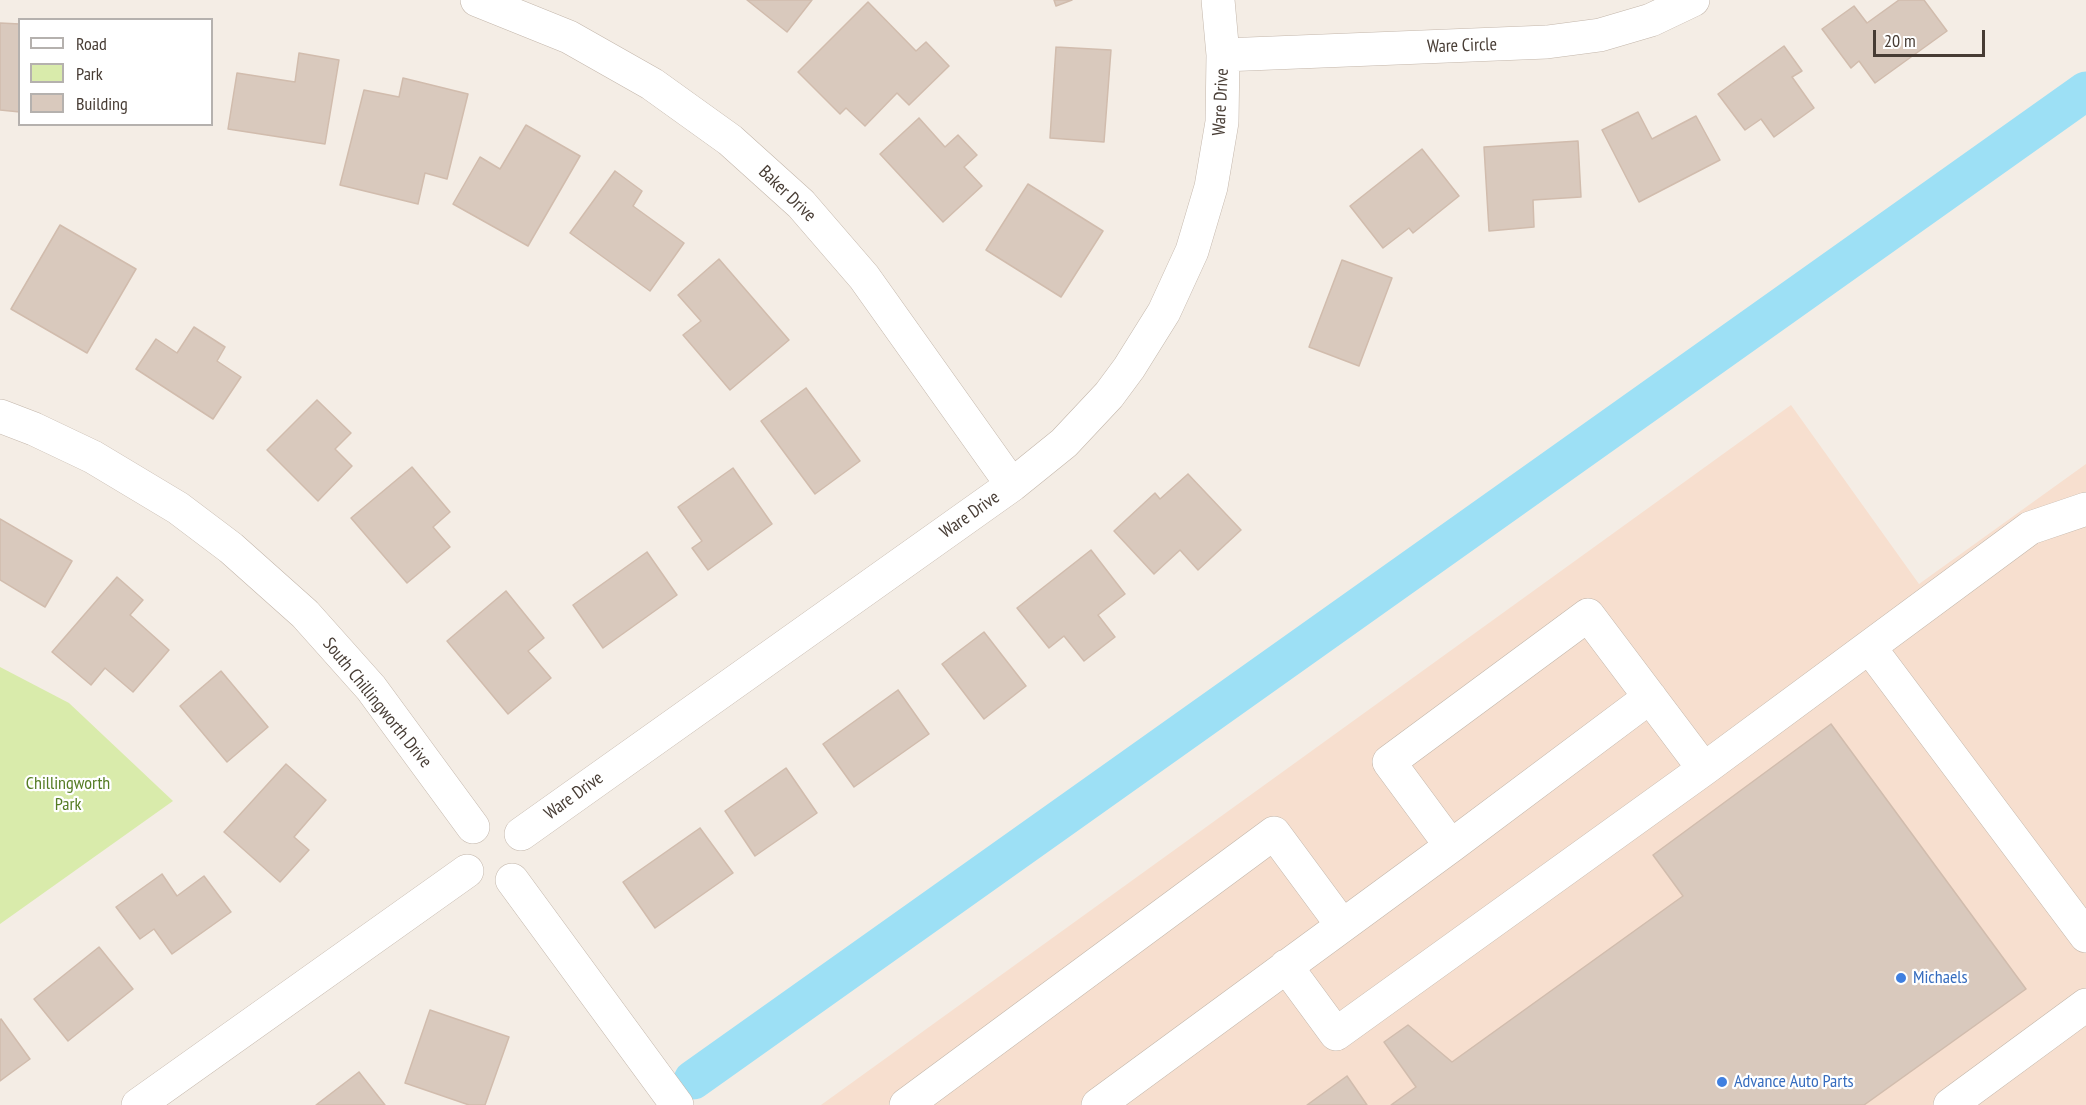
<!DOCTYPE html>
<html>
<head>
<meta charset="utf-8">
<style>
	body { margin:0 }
	#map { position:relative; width:2086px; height:1105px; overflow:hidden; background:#f4ede5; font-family:"PT Sans Narrow",sans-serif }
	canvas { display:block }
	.legend { position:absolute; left:18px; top:18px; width:195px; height:108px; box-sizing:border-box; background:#fff; border:2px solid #b5b1ae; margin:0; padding:8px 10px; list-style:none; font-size:18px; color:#473c34 }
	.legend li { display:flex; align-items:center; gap:12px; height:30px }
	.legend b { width:30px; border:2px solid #b5b1ae }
	.scale { position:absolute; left:1873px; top:30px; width:112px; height:27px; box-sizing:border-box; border:3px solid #473c34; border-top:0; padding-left:8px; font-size:18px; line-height:21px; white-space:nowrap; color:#473c34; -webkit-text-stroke:4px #fff; paint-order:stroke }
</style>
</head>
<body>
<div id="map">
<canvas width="2086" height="1105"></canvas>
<ul class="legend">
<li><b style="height:8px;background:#fff"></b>Road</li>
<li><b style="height:16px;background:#d9ebab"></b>Park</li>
<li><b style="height:16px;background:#d9c9bd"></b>Building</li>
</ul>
<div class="scale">20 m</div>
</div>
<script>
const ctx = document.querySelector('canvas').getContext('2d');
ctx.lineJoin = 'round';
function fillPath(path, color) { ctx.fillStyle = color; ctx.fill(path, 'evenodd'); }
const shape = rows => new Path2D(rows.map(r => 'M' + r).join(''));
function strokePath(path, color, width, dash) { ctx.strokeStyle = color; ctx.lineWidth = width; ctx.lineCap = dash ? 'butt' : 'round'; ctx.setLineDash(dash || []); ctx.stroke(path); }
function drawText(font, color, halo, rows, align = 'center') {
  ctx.font = font + ' "PT Sans Narrow",sans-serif'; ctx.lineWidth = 4.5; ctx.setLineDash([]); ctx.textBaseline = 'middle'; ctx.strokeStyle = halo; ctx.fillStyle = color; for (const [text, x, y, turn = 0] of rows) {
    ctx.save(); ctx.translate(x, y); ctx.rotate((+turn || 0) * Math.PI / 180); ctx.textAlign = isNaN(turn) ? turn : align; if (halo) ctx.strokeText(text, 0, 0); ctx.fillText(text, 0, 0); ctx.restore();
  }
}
fillPath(shape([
	[1791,405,1919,584,2086,464,2086,1105,821,1105]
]), '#f7dfcf');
fillPath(shape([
	[0,667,69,703,173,801,0,924]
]), '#d9ebab');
strokePath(shape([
	[693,1080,2086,91]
]), '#9de0f5', 39);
const building = shape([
	[747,0,812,0,787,32,747,0],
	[1054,0,1072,0,1056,6,1054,0],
	[1899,0,1924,0,1947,31,1875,83,1859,61,1851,68,1822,29,1854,6,1867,23,1899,0],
	[868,2,916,51,926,42,949,66,909,105,897,93,865,126,846,108,840,114,798,72,868,2],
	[0,23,20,24,20,112,0,110,0,23],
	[1784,46,1802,71,1792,77,1814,108,1774,137,1761,119,1745,130,1718,94,1784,46],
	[1056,47,1111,50,1104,142,1050,138,1056,47],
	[299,53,339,60,325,144,228,129,237,73,295,82,299,53],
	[403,78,468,94,447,179,425,173,418,204,340,185,364,90,399,97,403,78],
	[1638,112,1652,139,1696,116,1720,160,1639,202,1602,130,1638,112],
	[919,118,945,147,958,135,977,155,964,167,982,186,943,222,880,154,919,118],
	[526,125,580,156,528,246,453,204,480,157,500,169,526,125],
	[1578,141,1581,197,1533,200,1534,227,1489,231,1484,147,1578,141],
	[1422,149,1459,196,1413,233,1409,228,1383,248,1350,206,1422,149],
	[615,171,642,191,633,206,684,243,650,291,570,233,615,171],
	[1028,184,1103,231,1061,297,986,250,1028,184],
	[60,225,136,269,87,353,11,309,60,225],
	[719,259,789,340,730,390,683,335,701,321,678,295,719,259],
	[1342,260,1392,278,1359,366,1309,347,1342,260],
	[194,327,225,347,217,361,241,377,213,419,136,369,156,339,177,353,194,327],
	[806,388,860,461,815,494,761,421,806,388],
	[317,400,351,433,335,449,352,466,318,501,267,450,317,400],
	[412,467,450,512,433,527,450,547,407,583,351,518,412,467],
	[733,468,772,524,708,570,692,548,702,541,678,507,733,468],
	[1188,474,1241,530,1198,570,1180,550,1154,574,1114,531,1155,493,1160,499,1188,474],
	[0,519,72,561,45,607,0,580,0,519],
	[1091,550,1125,594,1098,615,1115,637,1084,661,1064,636,1049,648,1017,608,1091,550],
	[647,552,677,595,603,648,573,605,647,552],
	[117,577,143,600,130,615,169,650,133,692,105,668,91,685,52,652,117,577],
	[506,591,544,638,528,651,551,678,508,714,447,641,506,591],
	[984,632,1026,686,984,719,942,664,984,632],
	[221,671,268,727,227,762,180,706,221,671],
	[898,690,929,734,854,787,823,744,898,690],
	[1831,724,2026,989,1864,1105,1391,1105,1416,1087,1384,1042,1408,1025,1452,1062,1683,896,1653,855,1831,724],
	[286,764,326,800,294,837,309,850,280,882,224,832,286,764],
	[786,768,817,813,755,856,725,811,786,768],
	[700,828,733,873,655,928,623,882,700,828],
	[162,874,177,896,204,876,231,912,172,954,154,929,140,939,116,907,162,874],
	[99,947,133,989,68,1041,34,999,99,947],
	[430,1010,509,1037,485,1105,469,1105,405,1083,430,1010],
	[1,1019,30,1059,0,1081,0,1020,1,1019],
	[359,1072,385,1105,316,1105,359,1072],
	[1347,1076,1367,1105,1307,1105,1347,1076]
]);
fillPath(building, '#d9c9bd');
strokePath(building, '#d1bcad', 1.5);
const minor = shape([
	[477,0,569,37,652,84,730,140,801,204,864,277,1012,485],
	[1223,55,1547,42,1600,35,1651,20,1693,0],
	[0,416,34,429,93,457,178,508,231,548,305,614,371,688,473,827],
	[1870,648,2086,936],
	[521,834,1012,485,1064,443,1109,395,1129,368,1164,312,1192,251,1211,187,1222,122,1223,55,1218,0],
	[1451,846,1389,762,1588,615,1704,769],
	[512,880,677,1105],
	[1286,966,1336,1034,1704,769,2030,528,2086,509],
	[138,1105,467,871],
	[906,1105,1274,833,1342,925],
	[1098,1105,1451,846,1650,697],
	[1950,1105,2086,1005]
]);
strokePath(minor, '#c3b6aa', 34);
strokePath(minor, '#fff', 33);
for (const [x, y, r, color] of [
	[1901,978,6,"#3f7fe0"],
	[1722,1082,6,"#3f7fe0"]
]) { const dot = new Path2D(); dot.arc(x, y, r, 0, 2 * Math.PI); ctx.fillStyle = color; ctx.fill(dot); strokePath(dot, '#fff', 2); }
drawText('18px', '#473c34', '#fff', [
	["Ware Circle",1462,46,-2],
	["Ware Drive",1221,102,-87],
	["Baker Drive",787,194,44],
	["Ware Drive",970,515,-35],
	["South Chillingworth Drive",377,703,51],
	["Ware Drive",574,796,-36]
]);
drawText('18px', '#557c24', '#fff', [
	["Chillingworth",68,784],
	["Park",68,805]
]);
drawText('18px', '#366cbe', '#fff', [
	["Michaels",1913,978],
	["Advance Auto Parts",1734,1082]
], 'left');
</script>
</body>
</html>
